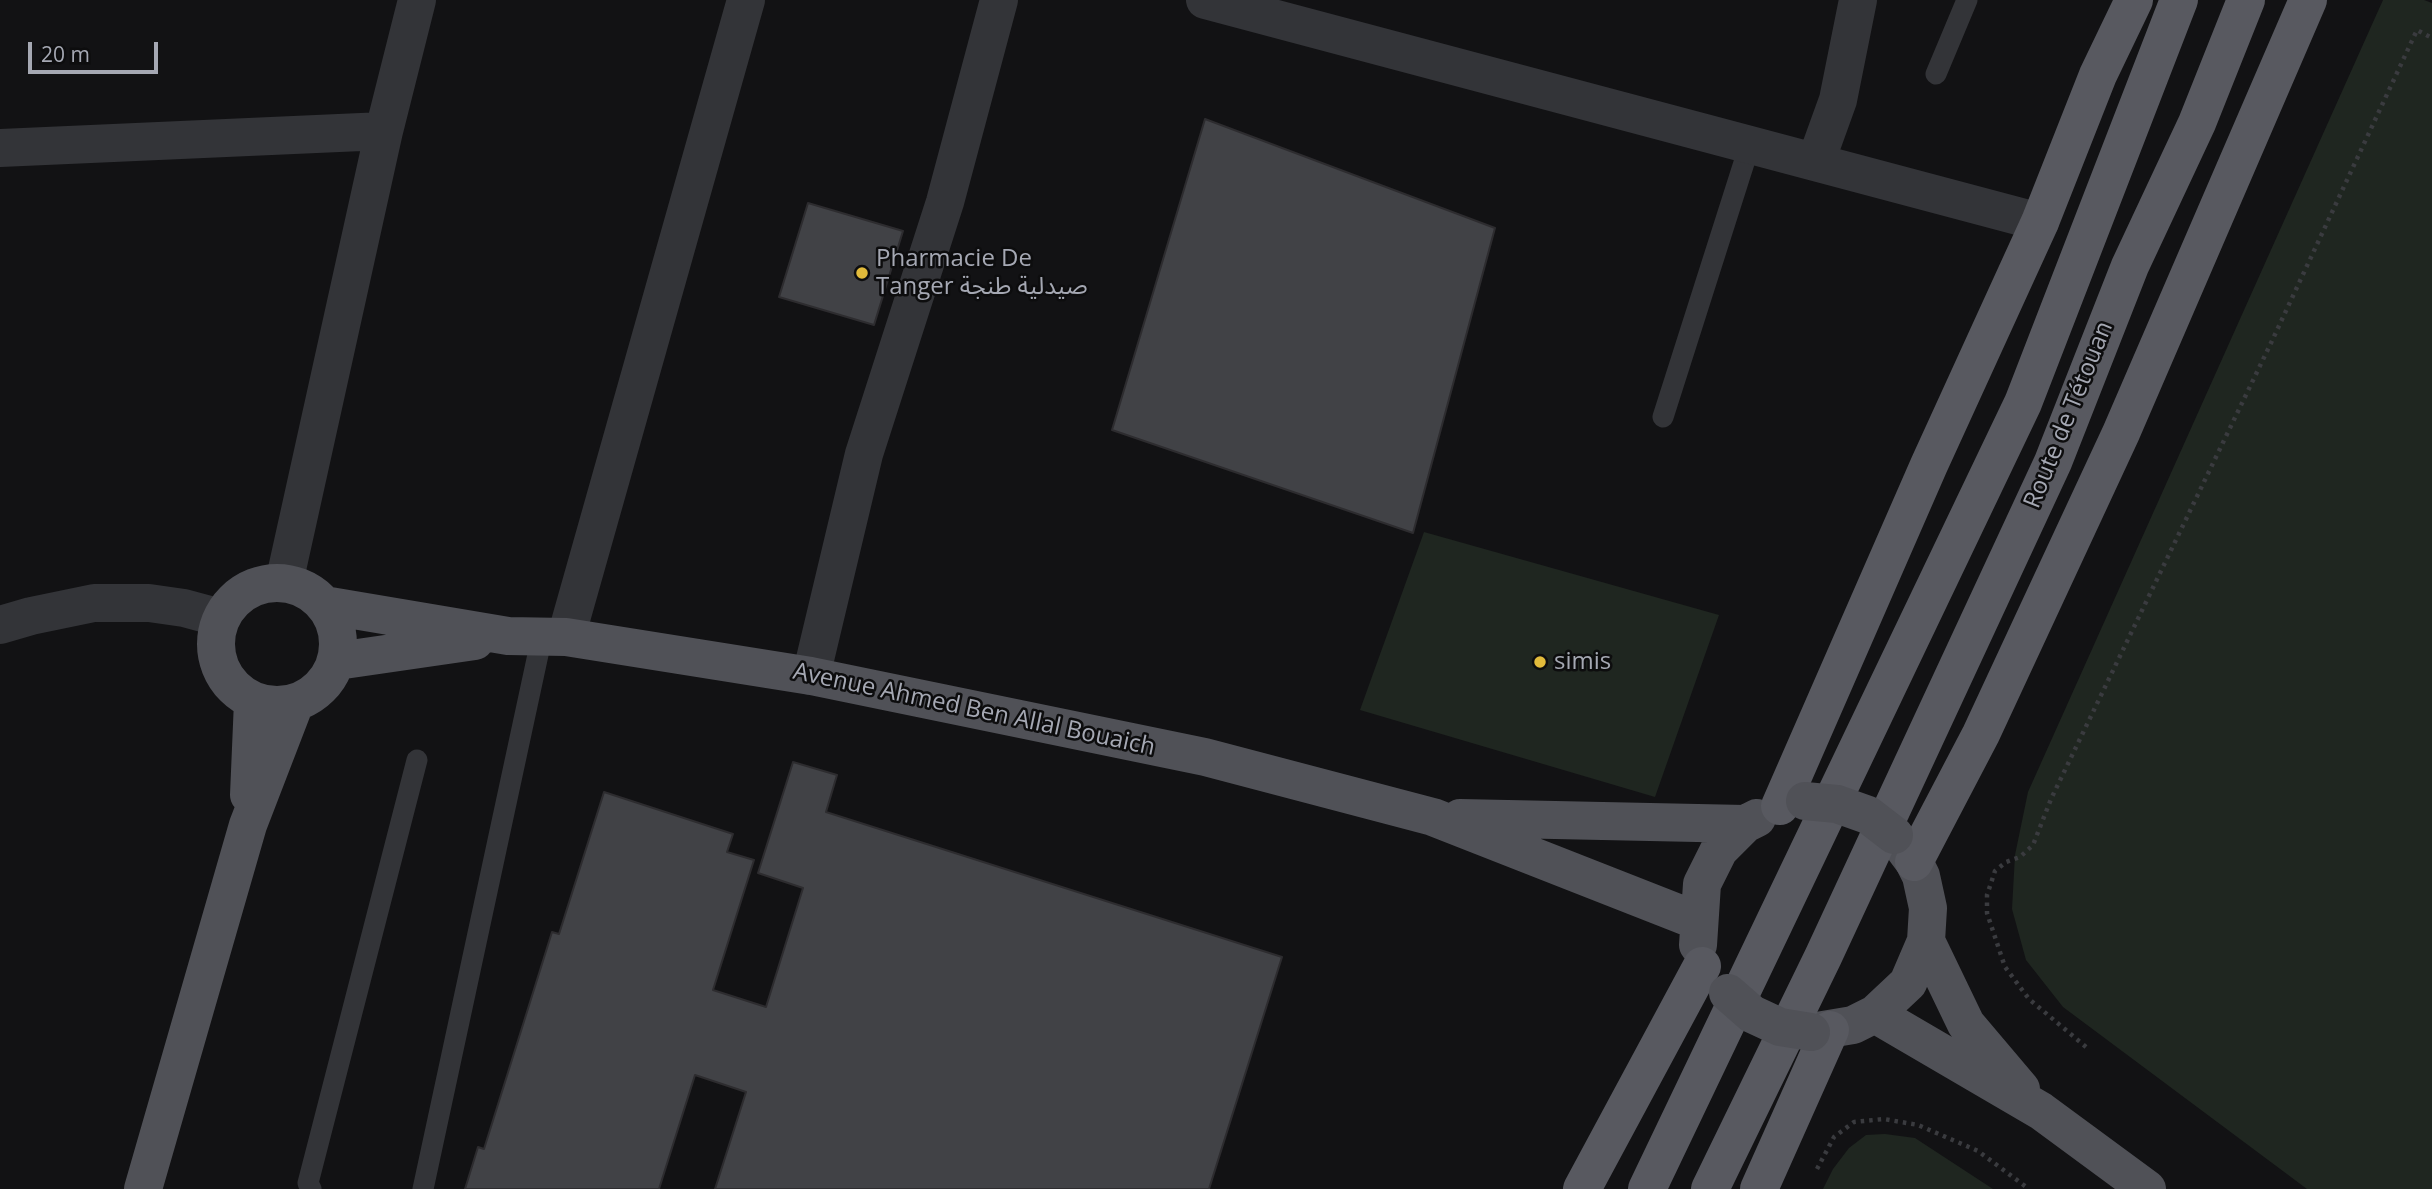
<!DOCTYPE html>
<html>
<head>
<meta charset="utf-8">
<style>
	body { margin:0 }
	#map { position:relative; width:2432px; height:1189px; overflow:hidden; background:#121214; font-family:"Open Sans",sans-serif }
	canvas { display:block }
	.scale { position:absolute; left:28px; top:42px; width:130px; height:32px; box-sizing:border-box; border:4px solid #a5a8b3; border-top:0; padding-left:9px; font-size:21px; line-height:24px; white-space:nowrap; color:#a5a8b3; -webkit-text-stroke:5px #0d0d0e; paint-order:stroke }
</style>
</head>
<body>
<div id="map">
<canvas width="2432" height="1189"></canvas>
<div class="scale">20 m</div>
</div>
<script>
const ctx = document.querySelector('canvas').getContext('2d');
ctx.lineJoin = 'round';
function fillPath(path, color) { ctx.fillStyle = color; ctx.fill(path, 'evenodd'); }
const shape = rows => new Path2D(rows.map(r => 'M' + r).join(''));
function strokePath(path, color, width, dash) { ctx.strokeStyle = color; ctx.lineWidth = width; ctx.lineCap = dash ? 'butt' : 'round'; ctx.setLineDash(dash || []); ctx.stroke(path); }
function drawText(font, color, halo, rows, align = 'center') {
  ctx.font = font + ' "Open Sans","Noto Sans Arabic",sans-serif'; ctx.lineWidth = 5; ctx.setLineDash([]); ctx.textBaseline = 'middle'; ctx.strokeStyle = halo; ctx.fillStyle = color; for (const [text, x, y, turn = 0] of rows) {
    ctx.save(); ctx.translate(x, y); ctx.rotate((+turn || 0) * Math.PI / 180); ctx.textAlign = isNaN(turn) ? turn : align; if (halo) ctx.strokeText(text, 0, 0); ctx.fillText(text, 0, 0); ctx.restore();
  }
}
fillPath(shape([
	[2383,0,2424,0,2432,3,2432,1189,2307,1189,2063,1007,2026,960,2012,909,2015,855,2028,792],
	[1424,532,1719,615,1655,797,1360,710],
	[1885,1134,1915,1138,1993,1189,1823,1189,1833,1169,1849,1148,1866,1135]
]), '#1f2620');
const building = shape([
	[1205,119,1495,228,1413,533,1112,430,1205,119],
	[808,203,903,231,874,325,779,297,808,203],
	[793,762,837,775,826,812,1282,957,1209,1189,715,1189,746,1092,695,1075,659,1189,465,1189,478,1147,484,1149,552,932,559,934,604,792,733,834,727,852,754,860,713,990,766,1007,803,888,758,873,793,762]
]);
fillPath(building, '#414246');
strokePath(building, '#2d2c2f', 2);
strokePath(shape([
	[2086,1047,2029,999,2005,967,1987,913,1987,895,1995,871,2006,862,2020,857,2033,845,2051,799,2271,343,2417,30,2432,38],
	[1817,1169,1834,1137,1854,1122,1884,1119,1918,1125,1978,1151,2029,1189]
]), '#3a3b3f', 4.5, [3.5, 5]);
strokePath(shape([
	[1936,74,1967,0],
	[1663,417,1750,144],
	[311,1189,308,1183,417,760],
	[423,1189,542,636]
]), '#333438', 21);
strokePath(shape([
	[1205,0,2040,222],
	[0,148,384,131],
	[1816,161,1838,100,1858,0],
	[284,583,384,131,417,0],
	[0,625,31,616,94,603,149,603,184,608,221,618],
	[566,637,746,0],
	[811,676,864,454,945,202,999,0]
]), '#333438', 38);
strokePath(shape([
	'216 644a61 61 0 1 1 122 0a61 61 0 1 1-122 0Z',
	[324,605,508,636,566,637,811,676,1205,757,1433,817,1698,921],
	[337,661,475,641],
	[249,795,253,701],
	[1460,818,1745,824],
	[1926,941,1966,1024,2021,1089],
	[1698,945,1702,884,1719,850,1745,824,1757,818],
	[1875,1014,2041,1111,2147,1189],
	[1811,1032,1853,1025,1875,1014,1908,983,1926,941,1928,908,1921,876,1914,862,1894,835],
	[143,1189,248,825,295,703]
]), '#505157', 38);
strokePath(shape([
	[1780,806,1929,465,2040,222,2098,75,2134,0],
	[1914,862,1981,734,2121,433,2308,0],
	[1582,1189,1702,966],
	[1647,1189,2023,403,2179,0],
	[1710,1189,1823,957,2053,462,2130,266,2197,123,2246,0],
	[1759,1189,1830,1030]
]), '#585960', 38);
strokePath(shape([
	[1805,801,1837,804,1868,815,1894,835],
	[1728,993,1752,1014,1780,1027,1811,1032]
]), '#505157', 38);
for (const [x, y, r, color] of [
	[862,273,7,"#e2bb3b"],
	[1540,662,7,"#e2bb3b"]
]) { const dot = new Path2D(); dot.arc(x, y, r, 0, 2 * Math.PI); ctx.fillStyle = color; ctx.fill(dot); strokePath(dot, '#0d0d0e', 2.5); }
drawText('24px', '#a5a8b3', '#0d0d0e', [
	["Pharmacie De",876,259],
	["Tanger صيدلية طنجة",876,287],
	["simis",1554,662]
], 'left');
drawText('24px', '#a5a8b3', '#0d0d0e', [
	["Route de Tétouan",2069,415,-68],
	["Avenue Ahmed Ben Allal Bouaich",974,710,12]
]);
</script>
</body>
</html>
